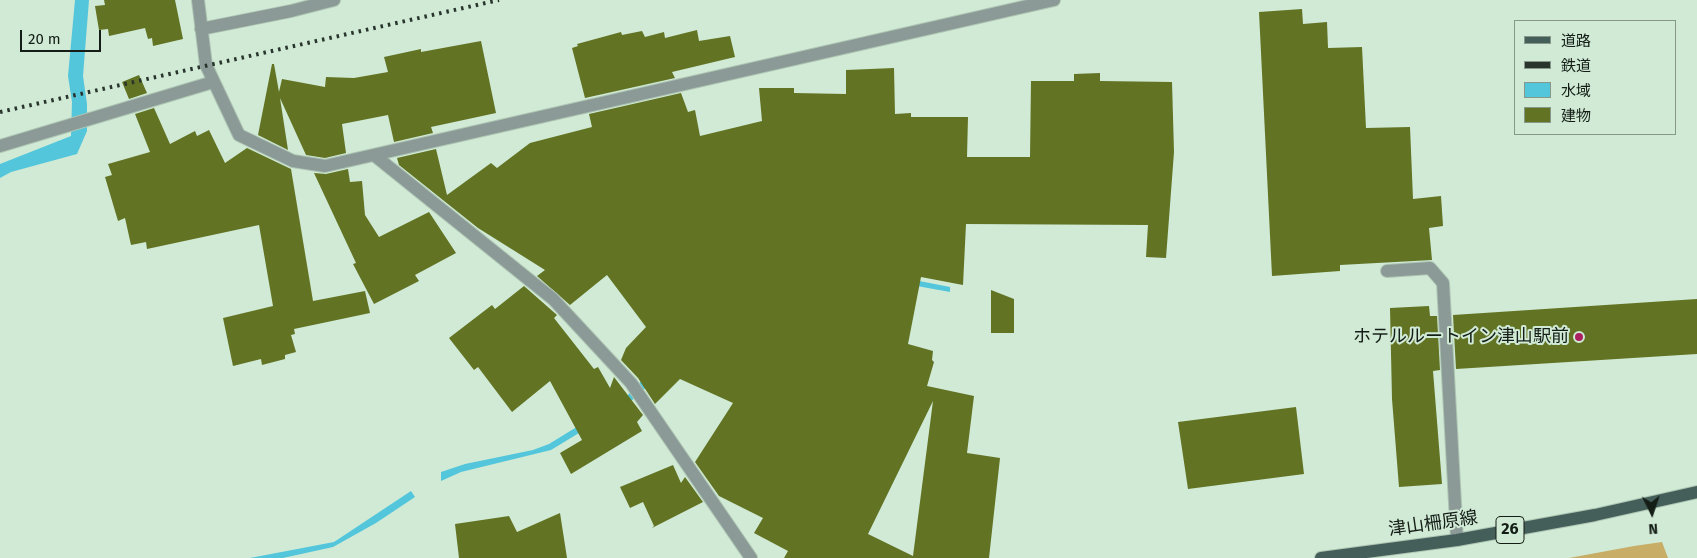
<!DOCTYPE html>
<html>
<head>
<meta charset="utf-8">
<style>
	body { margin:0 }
	#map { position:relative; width:1697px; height:558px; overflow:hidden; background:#d0ead5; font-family:"Fira Sans","Noto Sans JP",sans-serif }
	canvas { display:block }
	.legend { position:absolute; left:1514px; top:20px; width:162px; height:115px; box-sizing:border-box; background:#d0ead5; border:1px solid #859889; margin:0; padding:6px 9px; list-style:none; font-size:15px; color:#141d16 }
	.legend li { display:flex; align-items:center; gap:10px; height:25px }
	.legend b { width:25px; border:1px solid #859889 }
	.north { position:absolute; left:1627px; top:488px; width:50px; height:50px; -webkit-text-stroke:4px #d0ead5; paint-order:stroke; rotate:176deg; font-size:14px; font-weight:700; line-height:20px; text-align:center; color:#141d16 }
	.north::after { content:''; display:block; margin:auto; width:18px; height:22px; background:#141d16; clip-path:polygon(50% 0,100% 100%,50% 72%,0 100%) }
	.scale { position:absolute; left:20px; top:30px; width:81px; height:22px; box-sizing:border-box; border:2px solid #141d16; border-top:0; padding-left:6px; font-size:15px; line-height:18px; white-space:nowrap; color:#141d16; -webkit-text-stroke:4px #d0ead5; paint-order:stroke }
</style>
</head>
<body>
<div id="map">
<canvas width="1697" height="558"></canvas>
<ul class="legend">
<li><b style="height:6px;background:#445f5a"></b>道路</li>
<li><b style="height:6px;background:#29342c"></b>鉄道</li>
<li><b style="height:14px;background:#53c6dc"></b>水域</li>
<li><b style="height:14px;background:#627323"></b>建物</li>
</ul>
<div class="north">N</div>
<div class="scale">20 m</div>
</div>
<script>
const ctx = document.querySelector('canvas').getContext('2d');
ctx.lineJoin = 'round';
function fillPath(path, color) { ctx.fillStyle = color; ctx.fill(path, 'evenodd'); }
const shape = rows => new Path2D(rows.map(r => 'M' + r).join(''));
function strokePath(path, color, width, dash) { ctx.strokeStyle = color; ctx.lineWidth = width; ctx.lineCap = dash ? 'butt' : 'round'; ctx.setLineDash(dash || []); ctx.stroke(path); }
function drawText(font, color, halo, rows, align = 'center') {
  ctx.font = font + ' "Fira Sans","Noto Sans JP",sans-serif'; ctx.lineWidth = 4; ctx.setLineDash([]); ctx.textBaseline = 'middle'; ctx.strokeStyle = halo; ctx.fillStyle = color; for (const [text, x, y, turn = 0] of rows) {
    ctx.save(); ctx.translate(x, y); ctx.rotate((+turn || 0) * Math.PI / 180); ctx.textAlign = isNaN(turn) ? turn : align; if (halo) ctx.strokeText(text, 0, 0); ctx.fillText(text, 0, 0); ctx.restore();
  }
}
fillPath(shape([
	[1662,542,1668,558,1569,558,1634,546]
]), '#c7ad65');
fillPath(shape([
	[75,0,89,0,83,76,87,104,87,131,77,154,11,172,0,178,0,164,71,136,72,102,68,76],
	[759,258,649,385,630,402,551,450,461,472,441,481,441,472,465,464,533,450,549,444,627,396],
	[853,268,950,287,950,292,851,274],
	[411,491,415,497,376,523,333,547,283,558,250,558,334,542]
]), '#53c6dc');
fillPath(shape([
	[104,0,175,0,183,39,153,46,152,38,148,39,145,28,109,36,108,29,99,30,95,6,105,5],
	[1302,9,1303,24,1327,22,1328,48,1362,47,1366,128,1410,127,1413,199,1441,196,1443,226,1429,228,1432,260,1340,265,1340,271,1272,276,1259,12],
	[697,30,699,41,730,36,735,57,672,72,675,78,585,98,572,48,578,46,577,44,621,32,622,35,642,31,645,37,664,32,665,38],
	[481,41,496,113,431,127,433,133,394,142,388,115,342,124,346,153,325,158,306,155,280,98,288,150,258,135,272,64,274,64,279,92,282,79,325,87,326,77,354,78,388,72,384,57,421,49,421,52],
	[894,68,895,114,911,113,911,117,968,117,967,157,1030,157,1031,81,1074,81,1074,74,1100,73,1100,81,1172,82,1174,152,1166,258,1146,257,1148,225,966,224,963,285,921,277,908,344,933,351,932,360,934,362,927,386,974,396,967,453,1000,458,989,558,784,558,788,551,754,533,763,518,719,496,695,462,733,403,680,379,655,404,638,378,621,360,626,348,646,327,607,275,570,305,537,276,545,270,478,228,399,165,397,158,436,149,447,195,491,163,497,168,530,143,592,127,589,114,681,93,688,112,695,110,700,136,762,121,759,88,794,88,794,93,846,94,846,70],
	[933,401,913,556,868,534],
	[139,75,147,93,129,99,122,82],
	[154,108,170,144,195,131,197,136,209,130,225,163,247,148,291,169,313,301,365,291,370,313,294,329,295,334,291,335,296,352,285,355,285,359,262,365,261,359,233,366,223,318,273,306,259,225,147,249,146,242,131,245,125,218,118,221,105,177,112,175,108,164,150,152,135,114],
	[348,169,350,182,362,181,365,215,379,237,429,212,456,253,415,275,419,281,374,304,353,264,356,263,314,173,326,174],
	[524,286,557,315,554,318,594,369,598,367,610,388,614,377,643,415,637,422,642,431,571,474,560,453,582,440,550,381,512,412,478,367,474,370,449,338,492,305,495,309],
	[991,290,1014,299,1014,333,991,333],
	[1697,299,1697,354,1456,369,1453,315],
	[1429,306,1430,316,1437,316,1440,370,1433,371,1442,484,1399,487,1392,399,1390,308],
	[1296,407,1304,474,1188,489,1178,422],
	[673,465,681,483,685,477,703,502,652,528,654,526,643,502,630,508,620,487],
	[560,513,567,558,459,558,455,524,509,516,517,532]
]), '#627323');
const lane = shape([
	[1387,271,1430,268,1443,283,1457,540]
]);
const street = shape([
	[198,0,206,65,239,135,293,161,325,166,1054,0],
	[201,29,291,11,334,0],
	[0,146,213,82],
	[374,155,553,299,631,383,751,558]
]);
const primary = shape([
	[1321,558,1457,540,1595,515,1697,492]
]);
strokePath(lane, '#aec5b3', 14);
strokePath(street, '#aec5b3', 14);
strokePath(primary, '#aec5b3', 14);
strokePath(lane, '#8b9a97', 12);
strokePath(street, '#8b9a97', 12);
strokePath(primary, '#445f5a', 12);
strokePath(shape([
	[0,112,499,0]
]), '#29342c', 4, [2.5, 5]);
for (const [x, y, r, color] of [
	[1579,337,5,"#ab2060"]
]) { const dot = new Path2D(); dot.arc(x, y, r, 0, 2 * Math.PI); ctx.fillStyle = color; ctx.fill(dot); strokePath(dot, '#d0ead5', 2); }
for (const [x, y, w] of [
	[1510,530,28]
]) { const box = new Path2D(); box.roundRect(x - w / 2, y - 13.5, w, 27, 4); ctx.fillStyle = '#d0ead5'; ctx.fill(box); strokePath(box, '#141d16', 1); }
drawText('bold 16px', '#141d16', null, [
	["26",1510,530]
]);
drawText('18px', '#141d16', '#d0ead5', [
	["ホテルルートイン津山駅前",1569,337]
], 'right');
drawText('18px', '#141d16', '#d0ead5', [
	["津山柵原線",1433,524,-8]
]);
</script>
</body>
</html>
